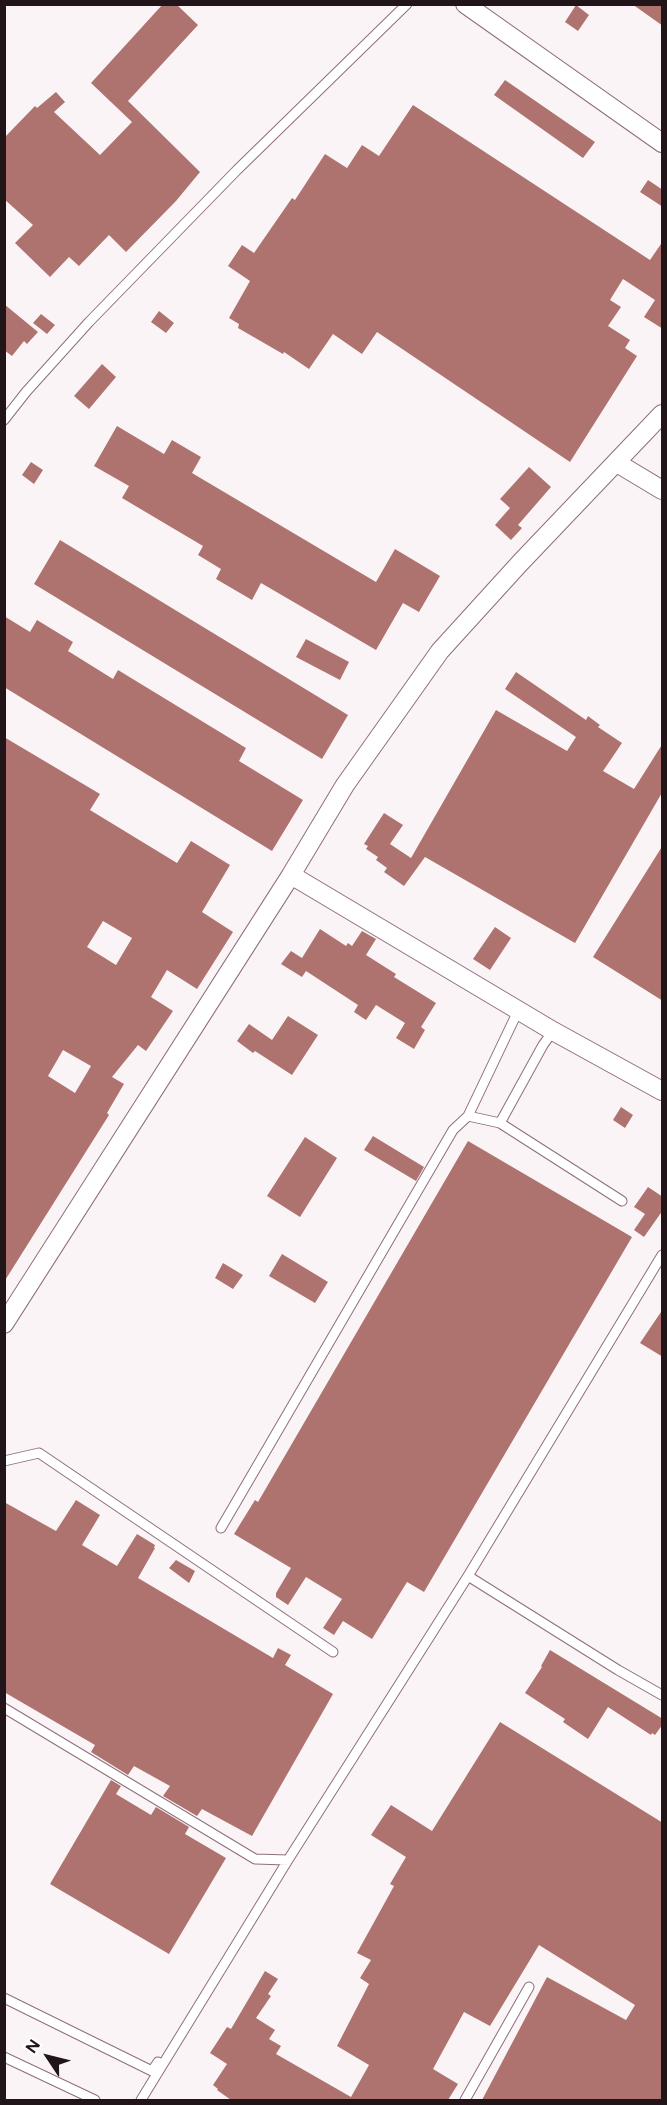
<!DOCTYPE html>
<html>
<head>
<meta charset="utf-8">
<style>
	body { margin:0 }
	#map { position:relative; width:667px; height:2105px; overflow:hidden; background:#fbf4f7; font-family:Figtree,sans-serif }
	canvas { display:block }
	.frame { position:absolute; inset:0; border:6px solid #21151a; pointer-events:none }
	.north { position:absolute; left:18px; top:2027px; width:60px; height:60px; -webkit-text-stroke:4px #fff; paint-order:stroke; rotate:305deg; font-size:16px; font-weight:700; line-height:24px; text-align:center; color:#21151a }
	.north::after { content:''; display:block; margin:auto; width:21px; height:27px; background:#21151a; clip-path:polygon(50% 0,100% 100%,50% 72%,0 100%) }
</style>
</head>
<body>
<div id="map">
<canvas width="667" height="2105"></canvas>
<div class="frame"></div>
<div class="north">N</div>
</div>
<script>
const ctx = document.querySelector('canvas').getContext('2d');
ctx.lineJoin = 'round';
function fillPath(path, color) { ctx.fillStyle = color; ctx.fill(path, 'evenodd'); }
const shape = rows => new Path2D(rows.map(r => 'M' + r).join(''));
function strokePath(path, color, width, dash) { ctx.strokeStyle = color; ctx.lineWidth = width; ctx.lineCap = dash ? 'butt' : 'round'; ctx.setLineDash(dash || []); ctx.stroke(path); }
fillPath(shape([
	[163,4,176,4,198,25,128,101,200,172,176,201,126,252,109,235,79,266,69,257,50,277,15,243,33,225,4,199,4,138,35,106,37,108,56,92,65,102,54,112,100,155,132,122,91,83],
	[632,4,663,4,663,26],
	[576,5,589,15,578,31,565,22],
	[505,80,595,142,583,158,494,95],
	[413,105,650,260,663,241,663,329,644,317,655,300,623,279,610,300,621,307,608,326,630,340,625,348,637,356,570,462,377,332,362,354,333,334,309,369,284,352,283,354,238,328,239,324,229,318,250,281,228,266,242,245,254,253,292,198,295,200,325,154,347,168,362,145,379,156],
	[648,180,663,190,663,207,640,192],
	[4,304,38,332,27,344,24,341,12,356,4,350],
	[159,311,174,323,166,333,151,322],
	[41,314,55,325,47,334,33,323],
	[102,364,116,377,89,409,74,396],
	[117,426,164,454,172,440,201,457,192,473,376,582,395,549,440,576,419,612,403,603,376,650,261,583,252,600,216,579,221,569,198,555,203,546,122,498,129,486,94,466],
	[31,462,43,470,34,484,22,475],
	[529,467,551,487,518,525,522,528,511,540,495,525,510,508,500,499],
	[60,540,348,715,322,759,34,584],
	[4,616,30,632,37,620,73,642,68,651,113,679,118,670,246,748,239,761,303,800,272,851,4,687],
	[306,639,349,662,340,680,296,657],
	[516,672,586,720,588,716,600,725,598,727,622,743,603,771,634,789,663,743,663,791,575,943,425,857,404,886,384,872,387,868,376,860,378,857,366,849,368,846,364,844,384,813,403,825,390,844,411,858,496,710,567,751,576,737,505,689],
	[4,737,100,794,90,810,177,863,191,841,230,865,202,912,233,932,197,989,167,970,151,997,173,1011,146,1051,138,1045,112,1077,124,1084,107,1113,109,1115,4,1282],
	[103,921,132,938,116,965,87,947],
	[63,1050,91,1066,75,1093,48,1076],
	[663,845,663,1001,593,957],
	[495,927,511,938,490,970,473,959],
	[320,929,346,946,348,943,352,946,362,931,376,939,366,955,396,974,394,977,436,1003,421,1027,425,1030,414,1049,396,1038,405,1023,376,1005,366,1020,354,1012,358,1005,306,971,302,977,281,964,291,951,302,958],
	[288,1016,318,1035,292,1075,255,1051,253,1053,237,1041,249,1024,272,1040],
	[621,1107,633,1115,625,1128,613,1120],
	[373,1136,424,1167,416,1181,364,1150],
	[305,1137,337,1158,300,1217,267,1196],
	[468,1141,632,1237,424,1592,407,1582,372,1639,343,1621,334,1635,323,1628,342,1599,306,1577,288,1605,276,1597,276,1593,291,1568,234,1534,255,1500,258,1502],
	[648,1187,663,1197,663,1210,644,1237,634,1230,645,1214,634,1207],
	[282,1254,328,1282,315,1303,269,1276],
	[223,1263,243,1275,233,1289,215,1278],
	[663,1309,663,1357,640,1343],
	[76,1500,100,1515,82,1545,117,1566,137,1534,155,1545,154,1548,155,1548,138,1578,273,1658,278,1648,291,1655,285,1665,333,1694,252,1836,202,1809,197,1816,163,1796,170,1786,134,1766,128,1775,91,1752,95,1745,4,1692,4,1502,56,1531],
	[176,1560,195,1571,189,1583,169,1568],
	[550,1650,663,1719,663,1724,655,1735,652,1733,651,1735,608,1707,588,1739,563,1722,565,1719,525,1693,542,1667,541,1666],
	[500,1722,663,1823,663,2100,482,2100,547,1977,626,2020,635,2005,539,1945,490,2026,464,2012,433,2069,458,2084,448,2100,231,2100,217,2090,218,2089,213,2085,227,2064,210,2053,227,2027,231,2029,265,1971,278,1979,268,1994,271,1996,256,2018,275,2030,269,2039,281,2046,276,2054,351,2097,369,2065,337,2046,369,1984,360,1978,371,1960,357,1953,394,1886,390,1884,406,1857,371,1835,391,1805,432,1831],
	[111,1780,121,1786,116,1794,151,1815,156,1807,189,1827,185,1834,226,1858,169,1954,50,1884]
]), '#ae736f');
const service = shape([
	[4,420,26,392,89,322,237,170,407,4],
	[468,1116,518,1011],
	[500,1123,622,1201],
	[4,1461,39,1453,333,1652],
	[221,1528,453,1130,468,1116,500,1123,543,1045,553,1031],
	[468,1576,618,1670,662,1695],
	[4,1708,255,1859,288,1860,285,1864],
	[4,1998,152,2071,158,2062],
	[4,2057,95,2100],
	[141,2100,288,1860,468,1576,662,1255],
	[465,2100,529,1987]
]);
const minor = shape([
	[465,4,662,143],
	[617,463,662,490],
	[291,875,553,1031,662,1091],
	[4,1324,291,875,345,785,440,651,520,563,662,414]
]);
strokePath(service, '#8e6e7b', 11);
strokePath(minor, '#8e6e7b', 20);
strokePath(service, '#fff', 9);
strokePath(minor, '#fff', 18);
</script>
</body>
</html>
